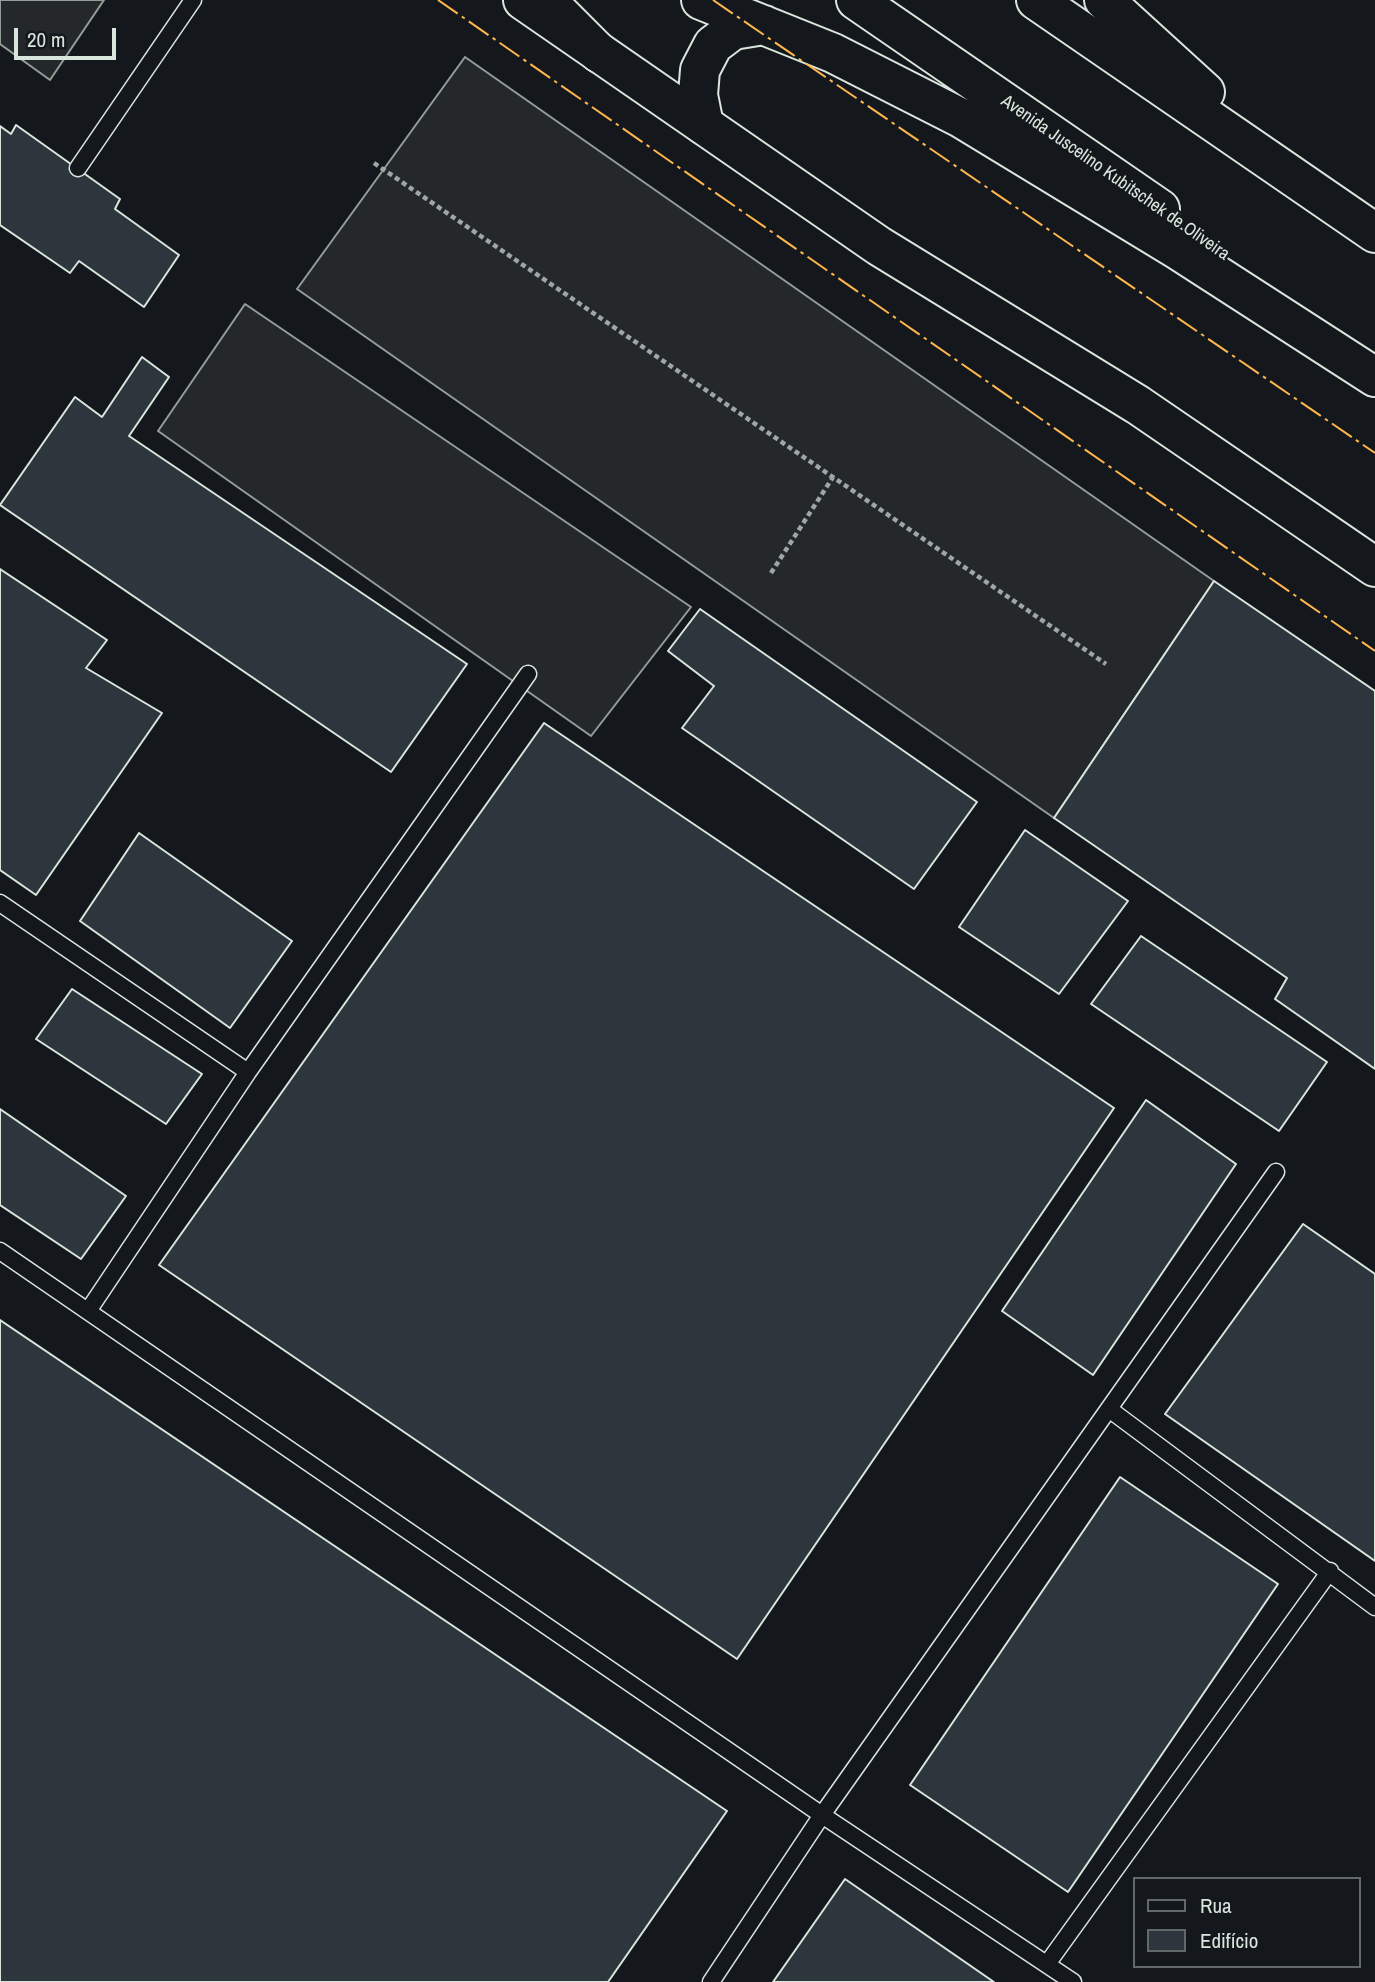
<!DOCTYPE html>
<html>
<head>
<meta charset="utf-8">
<style>
	body { margin:0 }
	#map { position:relative; width:1375px; height:1982px; overflow:hidden; background:#14181c; font-family:"Archivo Narrow",sans-serif }
	canvas { display:block }
	.legend { position:absolute; left:1133px; top:1877px; width:228px; height:91px; box-sizing:border-box; background:#14181c; border:2px solid #626a69; margin:0; padding:9px 12px; list-style:none; font-size:21px; color:#d8e6dc }
	.legend li { display:flex; align-items:center; gap:14px; height:35px }
	.legend b { width:35px; border:2px solid #626a69 }
	.scale { position:absolute; left:14px; top:28px; width:102px; height:32px; box-sizing:border-box; border:4px solid #d8e6dc; border-top:0; padding-left:9px; font-size:21px; line-height:24px; white-space:nowrap; color:#d8e6dc; -webkit-text-stroke:5px #14181c; paint-order:stroke }
</style>
</head>
<body>
<div id="map">
<canvas width="1375" height="1982"></canvas>
<ul class="legend">
<li><b style="height:9px;background:#14181c"></b>Rua</li>
<li><b style="height:19px;background:#2c363c"></b>Edifício</li>
</ul>
<div class="scale">20 m</div>
</div>
<script>
const ctx = document.querySelector('canvas').getContext('2d');
ctx.lineJoin = 'round';
function fillPath(path, color) { ctx.fillStyle = color; ctx.fill(path, 'evenodd'); }
const shape = rows => new Path2D(rows.map(r => 'M' + r).join(''));
function strokePath(path, color, width, dash) { ctx.strokeStyle = color; ctx.lineWidth = width; ctx.lineCap = dash ? 'butt' : 'round'; ctx.setLineDash(dash || []); ctx.stroke(path); }
function drawText(font, color, halo, rows, align = 'center') {
  ctx.font = font + ' "Archivo Narrow",sans-serif'; ctx.lineWidth = 5; ctx.setLineDash([]); ctx.textBaseline = 'middle'; ctx.strokeStyle = halo; ctx.fillStyle = color; for (const [text, x, y, turn = 0] of rows) {
    ctx.save(); ctx.translate(x, y); ctx.rotate((+turn || 0) * Math.PI / 180); ctx.textAlign = isNaN(turn) ? turn : align; if (halo) ctx.strokeText(text, 0, 0); ctx.fillText(text, 0, 0); ctx.restore();
  }
}
const parking = shape([
	[0,0,104,0,50,80,0,44,0,0],
	[465,57,1214,581,1054,818,297,289,465,57],
	[245,304,691,607,591,736,158,431,245,304]
]);
fillPath(parking, '#24282b');
strokePath(parking, '#939e99', 2);
const building = shape([
	[16,125,120,199,115,209,179,255,144,307,79,261,70,273,0,225,0,126,11,134,16,125],
	[142,357,169,377,129,436,467,664,391,772,0,505,75,397,102,417,142,357],
	[0,569,107,640,86,668,162,713,36,895,0,870,0,569],
	[1214,581,1375,691,1375,1069,1275,999,1287,978,1054,818,1214,581],
	[700,609,977,802,914,889,682,728,714,686,668,651,700,609],
	[544,723,1114,1108,737,1659,159,1265,544,723],
	[1025,830,1128,901,1059,994,959,927,1025,830],
	[139,833,292,941,230,1028,80,921,139,833],
	[1141,936,1327,1062,1279,1131,1091,1004,1141,936],
	[72,989,202,1074,166,1124,36,1039,72,989],
	[1146,1100,1236,1164,1093,1375,1002,1311,1146,1100],
	[0,1109,126,1196,81,1259,0,1205,0,1109],
	[1303,1224,1375,1274,1375,1561,1165,1414,1303,1224],
	[0,1320,727,1811,608,1982,0,1982,0,1320],
	[1120,1477,1278,1584,1068,1892,910,1785,1120,1477],
	[845,1879,994,1982,773,1982,845,1879]
]);
fillPath(building, '#2c363c');
strokePath(building, '#d8e6dc', 2);
const lane = shape([
	[78,168,193,0],
	[0,903,248,1072],
	[0,1251,822,1815,1073,1982],
	[88,1311,248,1072,528,674],
	[1109,1409,1375,1607],
	[1047,1964,1330,1571],
	[711,1982,822,1815,1276,1172]
]);
const secondary = shape([
	[523,0,879,246,1138,405,1375,567]
]);
const highway = shape([
	[546,0,599,53],
	[701,0,833,53,961,118,1178,250,1375,377],
	[856,0,1160,209],
	[1036,0,1375,233],
	[1104,0,1205,92],
	[704,125,698,95,700,70,713,45,733,30,764,25]
]);
strokePath(lane, '#d8e6dc', 19);
strokePath(secondary, '#d8e6dc', 42);
strokePath(highway, '#d8e6dc', 42);
strokePath(shape([
	[374,163,1106,664],
	[771,573,833,477]
]), '#9da8a2', 4.5, [5, 3.5]);
strokePath(lane, '#14181c', 16);
strokePath(secondary, '#14181c', 38);
strokePath(highway, '#14181c', 38);
strokePath(shape([
	[438,0,1375,651],
	[713,0,1375,453]
]), '#ffb74d', 2, [24, 5, 3.5, 5]);
drawText('18px', '#d8e6dc', '#14181c', [
	["Avenida Juscelino Kubitschek de Oliveira",1115,178,35]
]);
</script>
</body>
</html>
